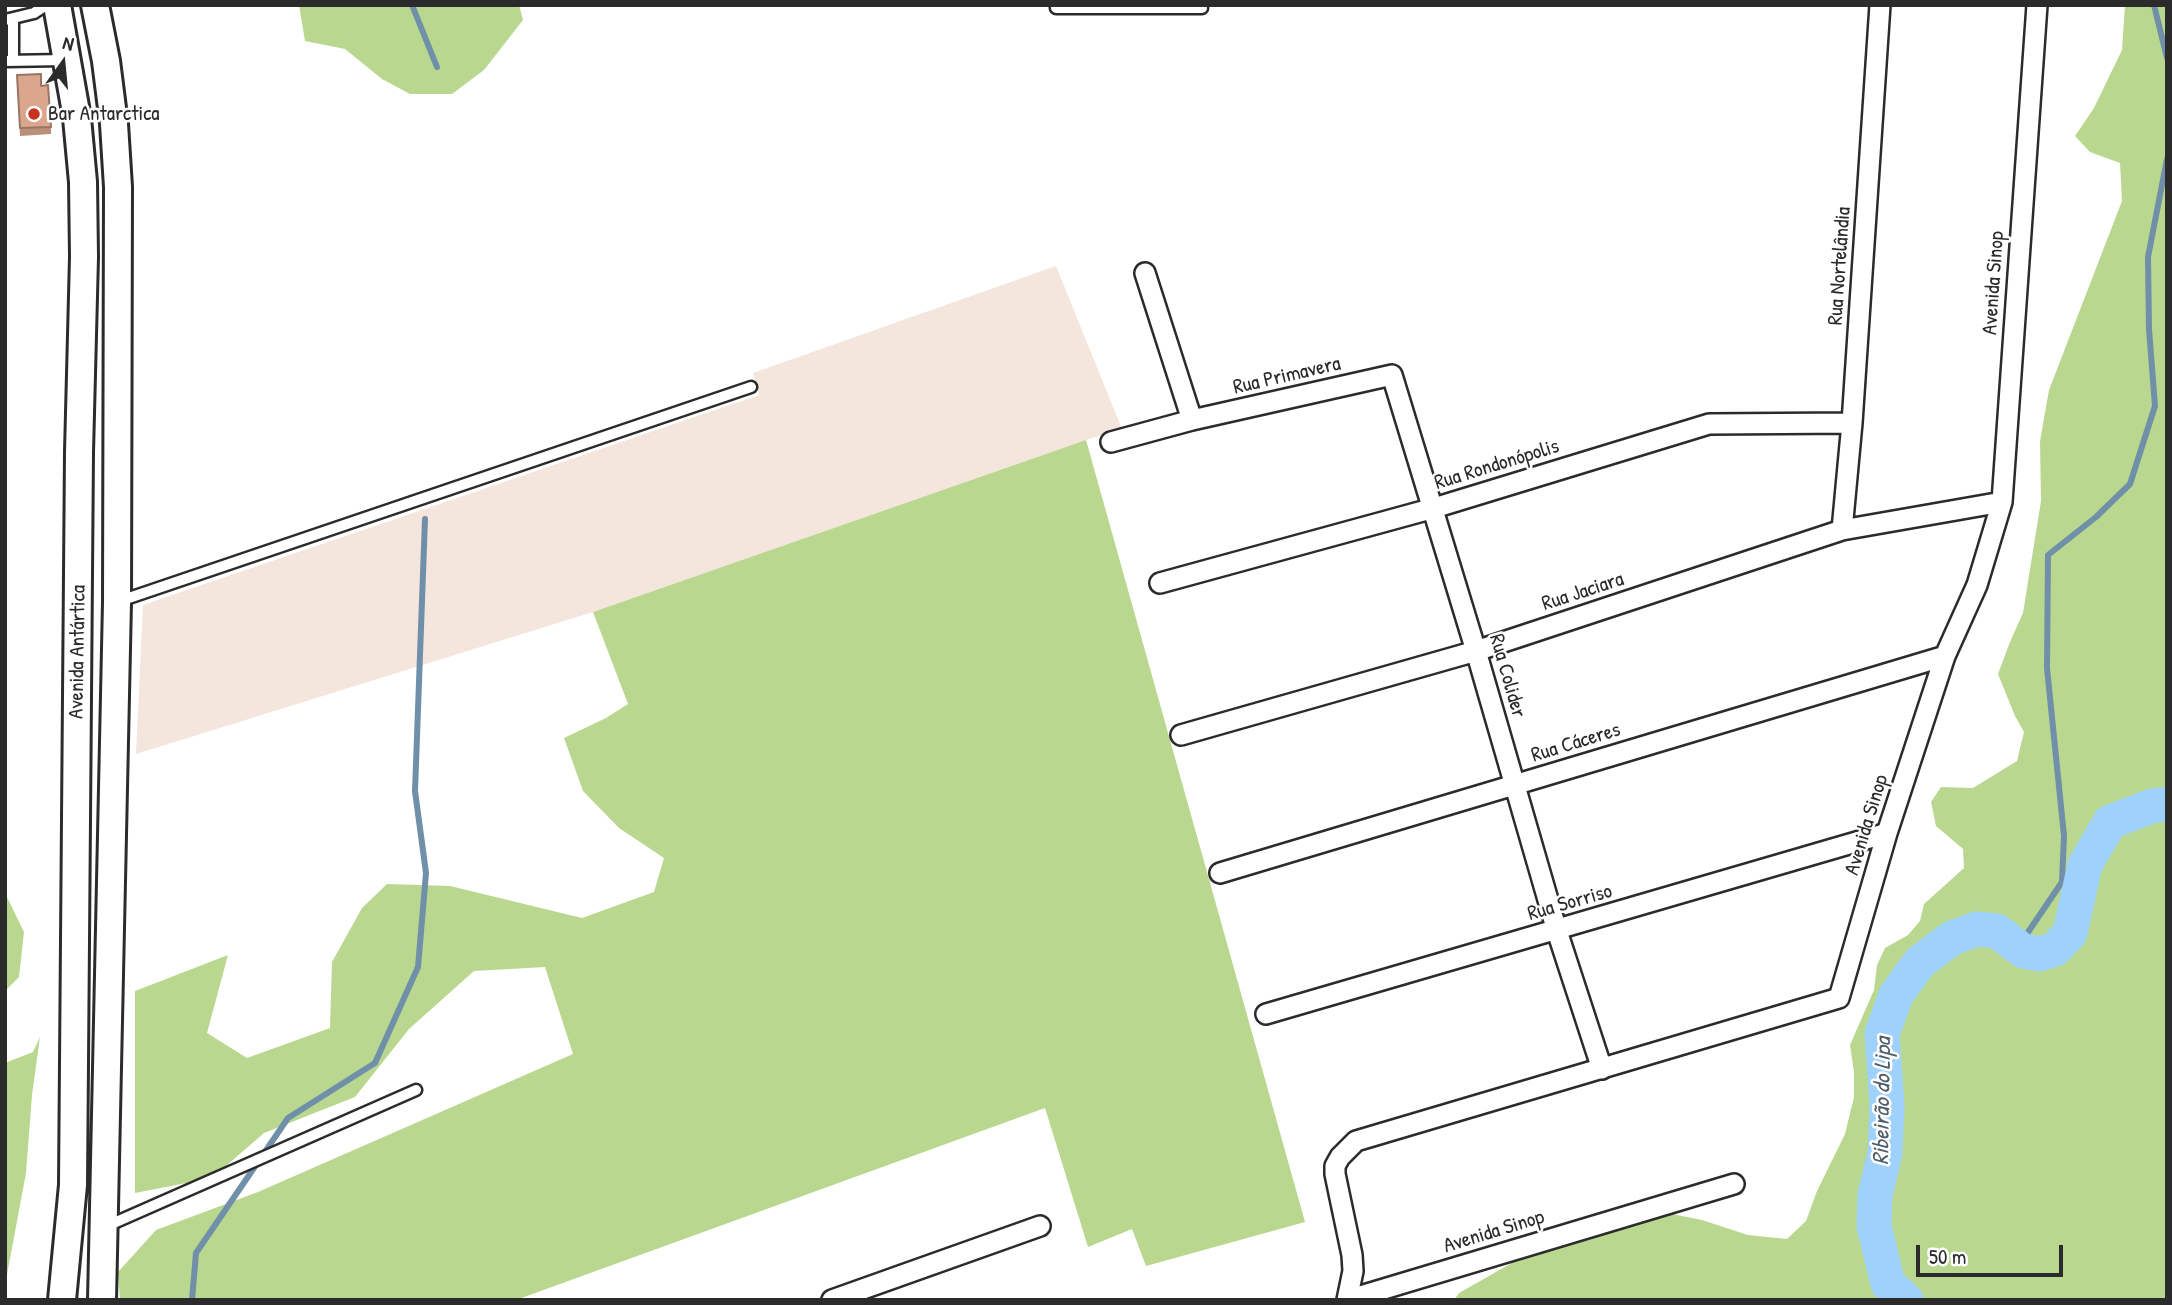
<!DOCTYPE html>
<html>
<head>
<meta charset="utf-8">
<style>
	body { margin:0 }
	#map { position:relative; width:2172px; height:1305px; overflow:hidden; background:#fff; font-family:"Patrick Hand",sans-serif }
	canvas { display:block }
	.frame { position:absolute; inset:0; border:7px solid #2b2b2b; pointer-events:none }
	.north { position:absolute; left:28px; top:28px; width:70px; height:70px; -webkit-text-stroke:5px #fff; paint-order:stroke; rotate:15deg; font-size:19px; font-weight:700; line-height:28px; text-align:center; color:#2b2b2b }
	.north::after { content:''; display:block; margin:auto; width:24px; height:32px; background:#2b2b2b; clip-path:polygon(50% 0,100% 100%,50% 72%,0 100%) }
	.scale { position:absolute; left:1916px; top:1245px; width:147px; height:32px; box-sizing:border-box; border:4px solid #2b2b2b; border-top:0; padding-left:9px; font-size:21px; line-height:24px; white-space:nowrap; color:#2b2b2b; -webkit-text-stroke:5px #fff; paint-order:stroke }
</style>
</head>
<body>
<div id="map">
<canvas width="2172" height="1305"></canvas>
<div class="frame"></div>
<div class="north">N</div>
<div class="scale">50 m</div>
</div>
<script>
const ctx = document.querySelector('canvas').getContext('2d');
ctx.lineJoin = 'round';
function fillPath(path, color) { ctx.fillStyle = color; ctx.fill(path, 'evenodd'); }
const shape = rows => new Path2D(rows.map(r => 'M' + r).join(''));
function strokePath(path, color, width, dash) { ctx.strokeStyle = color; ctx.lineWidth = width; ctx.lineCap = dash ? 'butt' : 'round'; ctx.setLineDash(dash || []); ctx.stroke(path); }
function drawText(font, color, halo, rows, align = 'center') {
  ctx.font = font + ' "Patrick Hand",sans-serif'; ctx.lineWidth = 5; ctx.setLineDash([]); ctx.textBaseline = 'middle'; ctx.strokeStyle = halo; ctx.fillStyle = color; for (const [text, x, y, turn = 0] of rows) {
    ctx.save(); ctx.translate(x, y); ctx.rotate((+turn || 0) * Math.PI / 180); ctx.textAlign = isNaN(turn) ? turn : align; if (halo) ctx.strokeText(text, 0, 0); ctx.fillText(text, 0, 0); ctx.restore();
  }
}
fillPath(shape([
	[1056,266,1122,429,1086,440,593,612,136,754,143,605,759,395,753,373]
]), '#f4e5dd');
fillPath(shape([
	[299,5,519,5,523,20,484,70,452,94,410,94,382,79,345,49,305,41],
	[2125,5,2167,5,2167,1300,1454,1300,1459,1293,1533,1251,1642,1219,1672,1214,1702,1220,1748,1235,1787,1239,1806,1221,1817,1191,1845,1134,1854,1097,1854,1072,1850,1045,1874,990,1877,965,1885,948,1908,935,1920,921,1924,904,1964,868,1963,849,1936,826,1931,802,1941,787,1973,788,2017,761,2024,732,2015,716,1998,674,2010,642,2023,613,2041,501,2040,441,2049,390,2122,201,2120,163,2090,152,2075,136,2094,108,2122,50],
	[1086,440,1305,1222,1146,1266,1132,1229,1088,1247,1045,1108,516,1300,120,1300,118,1272,156,1230,258,1192,573,1054,545,967,474,971,409,1029,355,1097,264,1133,212,1178,135,1193,135,991,228,955,207,1033,247,1058,330,1028,332,962,362,908,387,884,450,886,582,918,654,892,664,858,619,828,583,791,564,738,606,718,628,704,593,612],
	[5,893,24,932,19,977,5,991],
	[40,1037,32,1095,26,1173,6,1280,5,1300,5,1063,33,1052]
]), '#b9d78f');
strokePath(shape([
	[412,5,437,67],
	[2154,5,2167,58],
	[2018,947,2062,882,2064,836,2047,668,2048,555,2096,517,2130,484,2155,406,2149,329,2148,257,2167,159],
	[192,1300,196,1253,288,1118,375,1063,418,967,426,873,415,791,425,519]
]), '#708fa8', 6);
strokePath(shape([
	[1906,1300,1888,1284,1874,1226,1875,1195,1885,1153,1887,1106,1882,1034,1896,995,1920,962,1952,938,1977,929,1997,931,2023,951,2040,954,2055,949,2070,933,2085,865,2110,822,2152,806,2167,804]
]), '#9ed1fb', 35);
const lane = shape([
	[1056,5,1056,8,1202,8],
	[13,19,13,60],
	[5,20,34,13,46,5],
	[5,61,64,60],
	[117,602,751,387],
	[107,1226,416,1090]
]);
const street = shape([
	[1145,273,1192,420],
	[1111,442,1192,420,1392,375,1476,651,1557,931,1602,1069],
	[1842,530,1852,423,1880,5],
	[1160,583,1434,508,1709,424,1852,423],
	[1181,735,1476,651,1842,530,2002,502],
	[1220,873,1945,656],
	[1266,1014,1887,833],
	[832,1300,1040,1226],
	[1347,1300,1353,1271,1352,1255,1335,1174,1335,1166,1340,1157,1356,1141,1839,998,1887,833,1945,656,1977,585,2002,502,2037,5],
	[1347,1300,1734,1184]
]);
const secondary = shape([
	[57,5,77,118,83,182,84,257,79,452,73,1185,62,1300],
	[95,5,106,61,114,124,118,187,117,602,102,1300]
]);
strokePath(lane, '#2b2b2b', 15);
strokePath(street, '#2b2b2b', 24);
strokePath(secondary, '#2b2b2b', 32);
strokePath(lane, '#fff', 10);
strokePath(street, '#fff', 19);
strokePath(secondary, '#fff', 26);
fillPath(shape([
	[17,83,41,86,51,127,51,134,20,136]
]), '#bb907a');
const building = shape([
	[41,74,41,86,48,85,51,127,20,128,17,75,41,74]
]);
fillPath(building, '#daa78e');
strokePath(building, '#997563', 2);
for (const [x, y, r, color] of [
	[34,114,7,"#c8321e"]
]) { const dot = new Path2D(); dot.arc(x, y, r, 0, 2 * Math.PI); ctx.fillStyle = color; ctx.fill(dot); strokePath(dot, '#fff', 2.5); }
drawText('21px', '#2b2b2b', '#fff', [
	["Bar Antarctica",48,114]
], 'left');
drawText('21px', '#2b2b2b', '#fff', [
	["Rua Nortelândia",1840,266,-86],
	["Avenida Sinop",1994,283,-86],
	["Rua Primavera",1287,376,-13],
	["Rua Rondonópolis",1497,465,-17],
	["Rua Jaciara",1583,592,-18],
	["Avenida Antártica",78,652,-89],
	["Rua Colider",1507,676,74],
	["Rua Cáceres",1576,743,-17],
	["Avenida Sinop",1867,825,-73],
	["Rua Sorriso",1570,903,-16],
	["Avenida Sinop",1494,1232,-17]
]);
drawText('italic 23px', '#4e5d69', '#fff', [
	["Ribeirão do Lipa",1883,1101,-89]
]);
</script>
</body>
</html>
